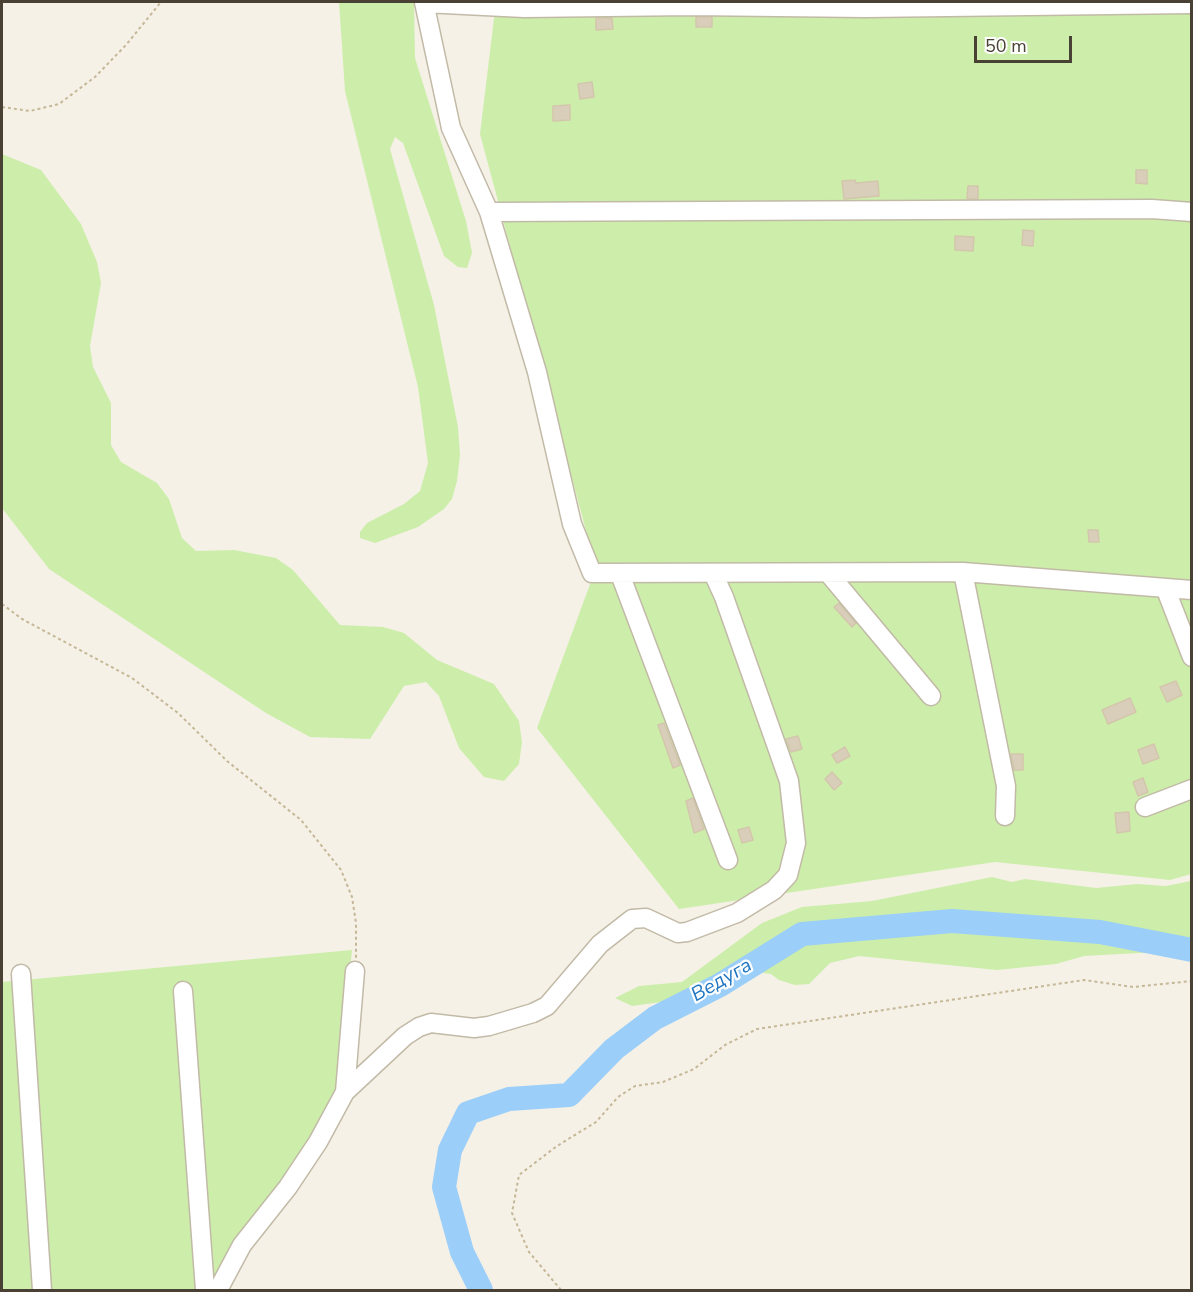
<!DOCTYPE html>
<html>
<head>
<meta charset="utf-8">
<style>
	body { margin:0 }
	#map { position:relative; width:1193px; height:1292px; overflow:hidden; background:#f5f1e6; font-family:"Nunito Sans",sans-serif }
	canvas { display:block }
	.frame { position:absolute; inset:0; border:3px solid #494234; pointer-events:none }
	.scale { position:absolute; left:974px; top:36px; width:98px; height:27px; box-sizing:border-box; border:3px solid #494234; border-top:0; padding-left:8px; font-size:18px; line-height:21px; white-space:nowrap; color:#494234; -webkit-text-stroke:4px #fff; paint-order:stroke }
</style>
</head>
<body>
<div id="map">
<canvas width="1193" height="1292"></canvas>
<div class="frame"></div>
<div class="scale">50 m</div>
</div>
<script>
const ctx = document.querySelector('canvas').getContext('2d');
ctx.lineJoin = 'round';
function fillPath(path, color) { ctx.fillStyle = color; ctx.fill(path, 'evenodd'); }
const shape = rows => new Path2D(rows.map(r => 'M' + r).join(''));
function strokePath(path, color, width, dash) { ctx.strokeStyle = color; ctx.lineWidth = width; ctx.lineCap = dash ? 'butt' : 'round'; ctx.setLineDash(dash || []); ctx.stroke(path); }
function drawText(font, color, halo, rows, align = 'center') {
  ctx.font = font + ' "Nunito Sans",sans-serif'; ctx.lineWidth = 4.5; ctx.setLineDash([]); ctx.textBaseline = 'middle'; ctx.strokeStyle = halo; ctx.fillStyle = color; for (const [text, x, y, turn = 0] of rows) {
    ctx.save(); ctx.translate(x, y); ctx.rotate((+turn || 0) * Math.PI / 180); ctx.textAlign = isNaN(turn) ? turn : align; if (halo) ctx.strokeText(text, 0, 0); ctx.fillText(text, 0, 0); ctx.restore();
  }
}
fillPath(shape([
	[339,2,414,2,415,58,466,221,472,253,467,268,458,267,444,256,403,143,395,137,390,149,434,305,458,427,460,455,457,481,452,499,444,509,418,527,375,543,360,538,360,532,367,523,404,504,420,491,428,463,418,387,345,91],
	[496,2,1191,2,1191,874,1170,880,995,862,679,909,537,728,596,568,480,134],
	[2,154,41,170,81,224,97,262,101,283,90,346,93,367,111,403,111,445,121,462,157,483,169,499,182,538,196,551,234,550,276,558,293,570,340,625,383,627,404,633,437,660,494,684,519,721,522,742,519,764,504,781,484,777,459,748,439,696,426,682,404,686,370,739,310,737,266,713,49,569,2,508],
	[992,877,1012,882,1025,879,1096,888,1137,884,1166,886,1191,881,1191,947,1175,951,1084,956,1056,964,997,970,859,956,830,963,809,984,795,985,779,980,771,974,757,972,702,984,661,1002,632,1006,615,998,639,986,682,982,762,923,802,907,872,901],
	[352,950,338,1098,221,1290,2,1290,2,982]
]), '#cea');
strokePath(shape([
	[481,1290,462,1252,444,1187,450,1150,468,1113,509,1099,569,1095,614,1049,655,1018,720,985,802,934,952,921,1100,932,1192,950]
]), '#9bcef9', 24);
const building = shape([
	[696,17,712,17,712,27,696,27,696,17],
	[596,18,612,18,613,29,596,30,596,18],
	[592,82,594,97,580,99,578,84,592,82],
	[570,105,570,120,553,121,553,106,570,105],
	[1136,170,1147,170,1147,184,1136,183,1136,170],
	[855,180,856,183,878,181,879,196,844,199,842,181,855,180],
	[968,186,978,186,978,199,967,199,968,186],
	[1023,230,1034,231,1033,246,1022,245,1023,230],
	[955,236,974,237,973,251,955,250,955,236],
	[1088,530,1098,530,1099,542,1089,542,1088,530],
	[839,603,856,623,852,627,834,607,839,603],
	[1176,681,1182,695,1167,702,1160,687,1176,681],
	[1130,698,1136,712,1108,724,1102,710,1130,698],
	[664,723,680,765,673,768,658,725,664,723],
	[798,736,802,749,791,752,786,739,798,736],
	[1154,744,1159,758,1143,764,1138,750,1154,744],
	[845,747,850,756,837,763,832,755,845,747],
	[1011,754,1023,754,1023,770,1014,770,1011,754],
	[832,772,842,783,834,790,825,779,832,772],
	[1143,778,1148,792,1138,796,1133,782,1143,778],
	[693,798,704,829,694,833,686,801,693,798],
	[1129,812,1130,831,1117,833,1115,813,1129,812],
	[749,827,753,840,742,843,738,830,749,827]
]);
fillPath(building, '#d8ceba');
strokePath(building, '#d4c6ac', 1.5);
const minor = shape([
	[424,2,451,128,489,212,537,372,572,524,592,573,963,572,1192,590],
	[424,3,524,8,691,6,865,8,1192,4],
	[489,212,1152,209,1192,212],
	[963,572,1006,786,1005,816],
	[620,574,728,860],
	[829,574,931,696],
	[1166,590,1192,657],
	[1145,807,1192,789],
	[21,974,42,1290],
	[183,991,205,1290],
	[345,1092,405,1036,419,1027,431,1023,474,1028,489,1026,533,1013,547,1006,600,944,632,919,646,918,678,933,687,932,737,913,774,890,788,875,796,843,789,781,724,597,713,573],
	[218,1290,242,1245,288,1187,318,1142,345,1092,355,971]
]);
strokePath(minor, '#c2baa7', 21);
strokePath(shape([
	[2,107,30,111,59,104,95,77,126,45,161,2],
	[2,604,22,619,132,678,178,713,227,761,301,820,341,870,352,897,356,923,356,958],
	[561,1290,529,1252,512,1213,519,1175,557,1146,596,1122,618,1097,635,1086,663,1082,694,1069,725,1045,757,1029,1084,980,1133,987,1192,981]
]), '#c5b797', 2, [3, 3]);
strokePath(minor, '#fff', 18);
drawText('italic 20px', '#2076c2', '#fff', [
	["Ведуга",722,981,-30]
]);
</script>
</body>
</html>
